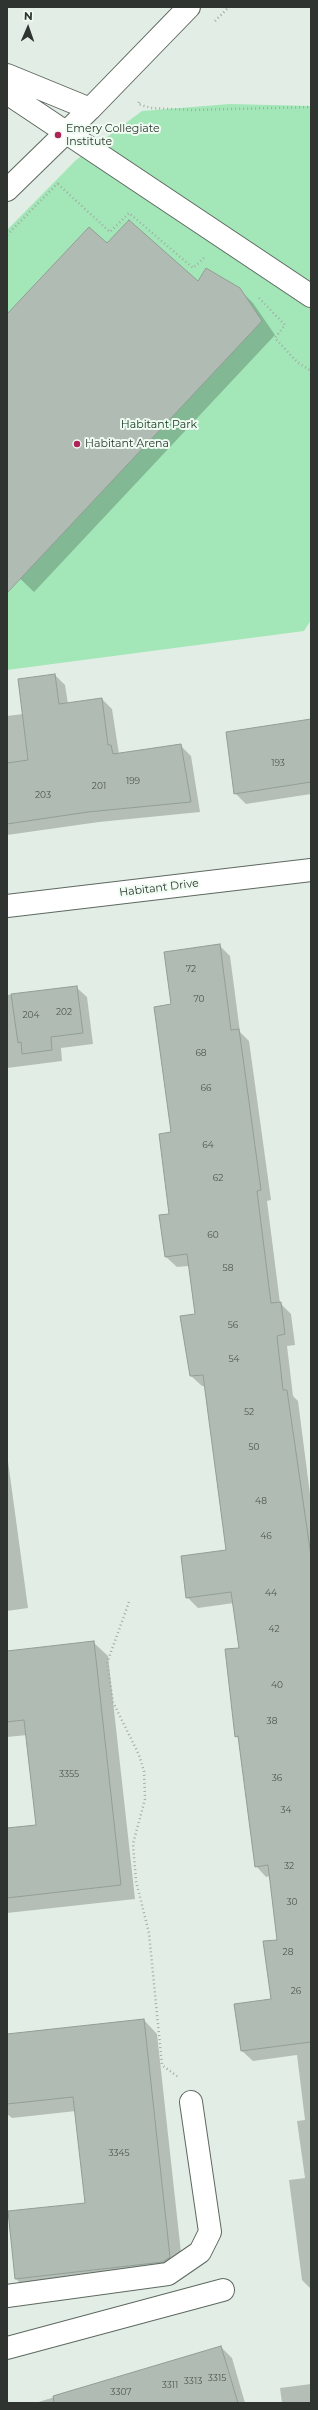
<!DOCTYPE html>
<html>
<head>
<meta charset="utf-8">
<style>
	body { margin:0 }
	#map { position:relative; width:318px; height:2410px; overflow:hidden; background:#e2eee5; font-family:Montserrat,sans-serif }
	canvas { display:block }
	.frame { position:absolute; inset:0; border:8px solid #2f3430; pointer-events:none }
	.north { position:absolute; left:8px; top:8px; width:40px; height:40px; -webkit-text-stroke:3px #effcf2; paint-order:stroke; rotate:2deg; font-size:11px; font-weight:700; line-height:16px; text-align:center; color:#2f3430 }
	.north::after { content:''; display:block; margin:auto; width:14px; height:18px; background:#2f3430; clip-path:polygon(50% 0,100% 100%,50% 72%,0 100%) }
</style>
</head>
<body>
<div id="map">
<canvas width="318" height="2410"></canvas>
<div class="frame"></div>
<div class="north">N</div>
</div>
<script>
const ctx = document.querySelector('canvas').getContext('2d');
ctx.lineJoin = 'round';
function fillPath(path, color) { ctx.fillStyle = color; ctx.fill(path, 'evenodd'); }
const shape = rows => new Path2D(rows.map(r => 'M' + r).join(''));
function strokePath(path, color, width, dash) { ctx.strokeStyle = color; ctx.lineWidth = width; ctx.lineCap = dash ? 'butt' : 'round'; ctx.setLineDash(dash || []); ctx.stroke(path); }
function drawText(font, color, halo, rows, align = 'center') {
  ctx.font = font + ' Montserrat,sans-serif'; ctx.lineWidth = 4; ctx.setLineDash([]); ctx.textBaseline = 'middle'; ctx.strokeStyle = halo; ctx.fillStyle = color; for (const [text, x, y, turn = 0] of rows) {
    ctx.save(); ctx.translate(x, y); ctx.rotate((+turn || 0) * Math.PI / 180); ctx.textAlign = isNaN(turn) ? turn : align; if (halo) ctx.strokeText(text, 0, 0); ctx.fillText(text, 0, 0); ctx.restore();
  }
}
fillPath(shape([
	[230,104,311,106,311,620,304,631,7,670,7,230,76,160,142,111]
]), '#a3e7b8');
fillPath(shape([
	[107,245,198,282,239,289,253,303,275,335,34,592,7,566,7,316],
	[55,675,65,685,68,704,102,699,112,709,119,754,180,745,191,756,200,812,99,822,7,835,7,716,23,714],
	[311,720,311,794,246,804,235,793],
	[219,945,230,956,240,1032,249,1041,271,1200,267,1201,280,1303,291,1314,295,1345,287,1346,293,1396,298,1401,311,1502,311,2289,302,2280,289,2180,305,2178,297,2121,305,2120,297,2055,253,2061,242,2051,272,2000,279,1941,270,1876,266,1877,256,1866,239,1739,236,1736,240,1649,234,1603,198,1608,187,1597,227,1551,205,1386,202,1386,191,1376,196,1315,189,1266,177,1267,166,1257,161,1216,170,1215,173,1133,172,1005],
	[76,987,87,997,93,1044,61,1048,62,1061,7,1068,7,995],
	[7,1454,28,1608,7,1611],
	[94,1643,108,1656,135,1899,7,1913,7,1829,37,1826,27,1735,7,1737,7,1652],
	[144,2020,157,2034,183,2271,30,2292,16,2279,86,2203,76,2111,12,2118,7,2114,7,2035],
	[221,2347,232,2358,245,2403,35,2403],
	[311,2384,311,2403,282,2403,280,2388]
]), '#0003');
const building = shape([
	[129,220,198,281,206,268,240,288,262,321,7,593,7,314,89,227,107,243,129,220],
	[55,674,59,704,102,698,108,745,111,745,113,754,181,744,191,802,88,812,7,824,7,763,28,760,18,679,55,674],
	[311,719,311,782,234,794,226,732,311,719],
	[220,944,231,1030,239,1029,244,1065,261,1190,257,1191,271,1303,281,1302,285,1334,277,1336,283,1390,287,1390,311,1556,311,2042,241,2051,234,2004,271,1999,263,1941,277,1940,268,1865,255,1867,238,1736,235,1737,225,1649,239,1648,231,1592,186,1598,181,1556,226,1550,203,1375,190,1376,180,1316,195,1314,187,1254,165,1257,159,1215,169,1214,159,1134,171,1132,154,1007,171,1004,164,952,220,944],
	[77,986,83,1033,51,1037,52,1050,22,1054,21,1042,18,1043,11,994,77,986],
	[94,1641,121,1885,7,1898,7,1828,36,1825,24,1720,7,1722,7,1651,94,1641],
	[144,2019,170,2257,163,2262,15,2279,8,2211,85,2203,73,2097,7,2104,7,2034,144,2019],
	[221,2346,238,2403,54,2403,53,2396,221,2346]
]);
fillPath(building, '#b0bcb3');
strokePath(building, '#929e95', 1);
const minor = shape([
	[7,75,90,109],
	[7,93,311,296],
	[7,190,90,109,189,7],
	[7,906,311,870],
	[7,2296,168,2274,200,2252,210,2232,191,2102],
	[7,2348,223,2290]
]);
strokePath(minor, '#5e6960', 24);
strokePath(shape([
	[215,21,229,7],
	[139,102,138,104,151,108,193,110,311,107],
	[58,184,110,232,129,213,193,268,204,258],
	[7,235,58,183],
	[259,298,285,325,275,338,297,362,311,371],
	[129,1602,107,1663,113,1702,139,1755,144,1771,145,1799,133,1844,136,1881,149,1933,162,2065,178,2077]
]), '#a2aca5', 2.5, [1, 3]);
strokePath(minor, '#fff', 22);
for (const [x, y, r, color] of [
	[58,135,4,"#b0225a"],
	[77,444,4,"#b0225a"]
]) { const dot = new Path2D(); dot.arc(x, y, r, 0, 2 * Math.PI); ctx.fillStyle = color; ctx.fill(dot); strokePath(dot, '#effcf2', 1.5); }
drawText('9px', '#4f5651', null, [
	["193",278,763],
	["199",133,781],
	["201",99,786],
	["203",43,795],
	["72",191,969],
	["70",199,999],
	["202",64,1012],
	["204",31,1015],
	["68",201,1053],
	["66",206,1088],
	["64",208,1145],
	["62",218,1178],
	["60",213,1235],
	["58",228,1268],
	["56",233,1325],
	["54",234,1359],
	["52",249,1412],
	["50",254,1447],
	["48",261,1501],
	["46",266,1536],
	["44",271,1593],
	["42",274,1629],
	["40",277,1685],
	["38",272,1721],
	["3355",69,1774],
	["36",277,1778],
	["34",286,1810],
	["32",289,1866],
	["30",292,1902],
	["28",288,1952],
	["26",296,1991],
	["3345",119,2153],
	["3315",217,2378],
	["3313",193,2381],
	["3311",170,2385],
	["3307",121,2392]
]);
drawText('11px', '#2f3430', '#effcf2', [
	["Emery Collegiate",66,129],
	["Institute",66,142],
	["Habitant Arena",85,444]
], 'left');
drawText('11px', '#13351f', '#effcf2', [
	["Habitant Park",159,425]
]);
drawText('11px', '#2f3430', '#effcf2', [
	["Habitant Drive",159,888,-7]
]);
</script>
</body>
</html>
